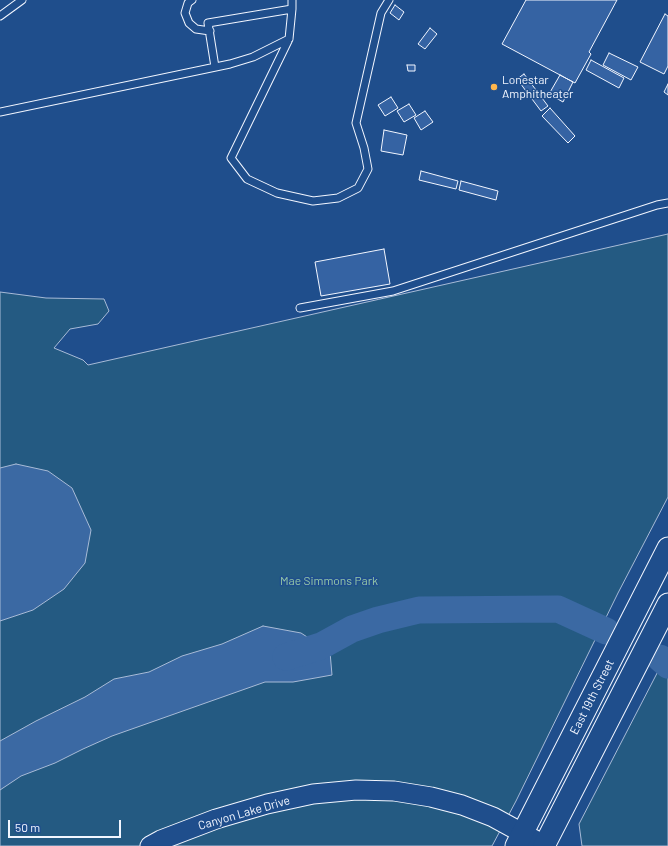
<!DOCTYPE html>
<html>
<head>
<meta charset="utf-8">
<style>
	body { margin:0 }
	#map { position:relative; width:668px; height:846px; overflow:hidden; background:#1f4e8c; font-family:Barlow,sans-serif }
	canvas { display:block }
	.scale { position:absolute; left:8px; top:820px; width:113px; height:18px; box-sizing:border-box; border:2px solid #f2f6ff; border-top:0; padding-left:5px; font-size:12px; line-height:14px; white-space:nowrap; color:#f2f6ff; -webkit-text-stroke:3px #1f4e8c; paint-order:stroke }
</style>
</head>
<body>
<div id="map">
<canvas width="668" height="846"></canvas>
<div class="scale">50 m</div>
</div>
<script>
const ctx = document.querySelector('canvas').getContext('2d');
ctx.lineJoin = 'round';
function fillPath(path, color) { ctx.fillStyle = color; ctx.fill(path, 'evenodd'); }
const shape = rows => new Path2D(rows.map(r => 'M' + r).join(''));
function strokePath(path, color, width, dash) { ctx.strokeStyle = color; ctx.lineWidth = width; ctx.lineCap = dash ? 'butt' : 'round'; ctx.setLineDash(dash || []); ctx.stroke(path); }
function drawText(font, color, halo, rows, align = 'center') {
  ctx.font = font + ' Barlow,sans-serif'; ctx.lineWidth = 3; ctx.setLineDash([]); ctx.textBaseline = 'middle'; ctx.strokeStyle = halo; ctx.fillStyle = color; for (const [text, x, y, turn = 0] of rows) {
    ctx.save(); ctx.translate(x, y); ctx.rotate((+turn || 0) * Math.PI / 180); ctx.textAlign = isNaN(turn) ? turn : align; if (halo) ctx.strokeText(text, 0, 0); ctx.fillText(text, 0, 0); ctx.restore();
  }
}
const green = shape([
	[668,234,668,497,618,593,516,801,492,846,0,846,0,292,46,298,104,299,109,311,98,324,70,329,54,348,83,360,88,365,668,234],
	[668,652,668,846,582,846,579,824,668,652]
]);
fillPath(green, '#245a82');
strokePath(green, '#a8bbd7', 1);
const water = shape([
	[16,464,48,471,72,488,91,530,85,563,64,589,33,610,0,621,0,468,16,464],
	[263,626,301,633,330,652,332,675,293,682,265,682,112,736,83,749,55,763,21,776,0,790,0,741,36,721,85,697,114,679,149,672,182,656,222,644,263,626]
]);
fillPath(water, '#3b69a3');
strokePath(water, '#a8bbd7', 1);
strokePath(shape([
	[286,657,321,646,352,629,378,620,419,610,558,609,606,631],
	[660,658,668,665]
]), '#3b69a3', 27);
const building = shape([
	[526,0,617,0,589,52,591,54,575,83,502,44,526,0],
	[395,5,404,12,399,20,390,13,395,5],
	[665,14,668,16,668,66,664,74,640,62,665,14],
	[430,28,437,34,425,49,418,44,430,28],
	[609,53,638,67,631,80,603,65,609,53],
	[591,60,624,78,619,88,586,70,591,60],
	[407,65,415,65,415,71,408,71,407,65],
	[524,74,548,106,541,111,517,79,524,74],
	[560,75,573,82,563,102,549,94,560,75],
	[668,84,668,95,664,92,668,84],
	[391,97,398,108,385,116,378,105,391,97],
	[409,104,416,115,404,122,397,111,409,104],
	[550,108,575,136,568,143,542,116,550,108],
	[425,111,433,122,421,130,414,118,425,111],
	[384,130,407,135,403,155,381,151,384,130],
	[421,171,458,181,456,189,419,180,421,171],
	[461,181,498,191,496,200,459,190,461,181],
	[384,249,390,284,321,296,315,262,384,249]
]);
fillPath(building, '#3563a3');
strokePath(building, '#f2f6ff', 1);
const lane = shape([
	[192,0,188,3,185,13,189,23,196,29,210,31],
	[0,16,22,0],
	[289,39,231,158,247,179,277,193,313,201,338,198,358,188,368,169,364,148,356,123,381,13,389,0],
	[215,67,208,23,292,9],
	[0,112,230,64,253,57,289,39,292,9,292,0],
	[300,308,393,291,657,205,668,203]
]);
const secondary = shape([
	[150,846,161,840,216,819,267,804,313,794,356,790,394,791,431,797,462,805,493,817,546,846]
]);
const primary = shape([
	[516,846,668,548],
	[544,846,668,604]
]);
strokePath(lane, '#f2f6ff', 9);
strokePath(secondary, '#f2f6ff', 21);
strokePath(primary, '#f2f6ff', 23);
strokePath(lane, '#1f4e8c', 7);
strokePath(secondary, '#1f4e8c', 19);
strokePath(primary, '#1f4e8c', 21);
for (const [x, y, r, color] of [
	[494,87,4,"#ffb74d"]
]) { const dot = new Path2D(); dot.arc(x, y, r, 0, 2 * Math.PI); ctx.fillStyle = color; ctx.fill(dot); strokePath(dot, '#1f4e8c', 1.5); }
drawText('12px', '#f2f6ff', '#1f4e8c', [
	["Lonestar",502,80],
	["Amphitheater",502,94]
], 'left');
drawText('12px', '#97c8a6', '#1f4e8c', [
	["Mae Simmons Park",329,581]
]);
drawText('12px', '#f2f6ff', '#1f4e8c', [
	["East 19th Street",592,697,-63],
	["Canyon Lake Drive",244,813,-16]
]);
</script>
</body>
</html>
